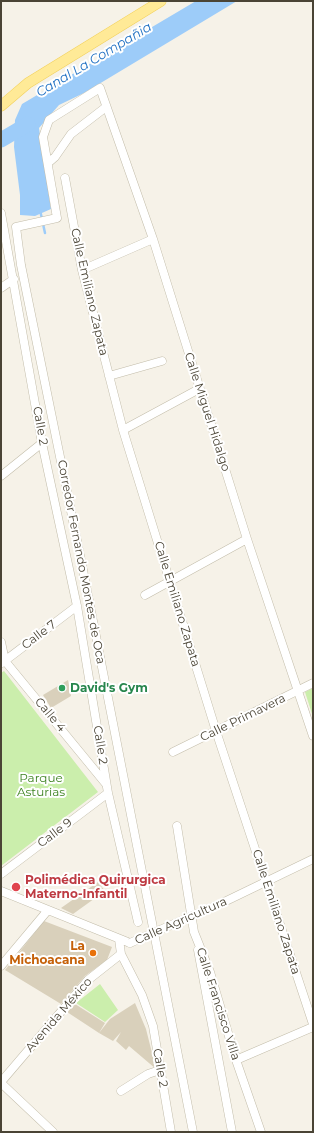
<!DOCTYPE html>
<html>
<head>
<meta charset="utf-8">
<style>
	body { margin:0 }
	#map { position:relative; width:314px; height:1133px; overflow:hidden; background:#f6f2e8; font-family:Montserrat,sans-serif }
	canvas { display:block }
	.frame { position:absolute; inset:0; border:2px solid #4a4435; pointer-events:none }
</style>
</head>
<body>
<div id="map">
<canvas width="314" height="1133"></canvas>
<div class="frame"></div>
</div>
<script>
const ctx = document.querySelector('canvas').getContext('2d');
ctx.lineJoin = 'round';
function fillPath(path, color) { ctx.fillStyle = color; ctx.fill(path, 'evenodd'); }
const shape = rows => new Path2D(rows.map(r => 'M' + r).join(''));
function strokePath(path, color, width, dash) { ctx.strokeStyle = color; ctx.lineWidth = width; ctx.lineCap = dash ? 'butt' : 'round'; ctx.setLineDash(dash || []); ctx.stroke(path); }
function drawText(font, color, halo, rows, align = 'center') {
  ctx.font = font + ' Montserrat,sans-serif'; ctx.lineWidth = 4; ctx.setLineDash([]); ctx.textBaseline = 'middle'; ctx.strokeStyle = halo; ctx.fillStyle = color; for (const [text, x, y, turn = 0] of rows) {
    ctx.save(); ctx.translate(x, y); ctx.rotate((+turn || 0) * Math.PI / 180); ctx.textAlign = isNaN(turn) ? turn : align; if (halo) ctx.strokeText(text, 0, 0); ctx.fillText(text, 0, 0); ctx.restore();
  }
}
fillPath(shape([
	[4,671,98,792,1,866,1,673],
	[313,688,313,717,305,692],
	[100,984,118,1010,105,1022,76,1003]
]), '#cbeeac');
fillPath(shape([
	[196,1,237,1,84,93,59,105,39,128,51,209,35,216,20,215,20,195,14,147,15,120,22,104]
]), '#9dccf9');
strokePath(shape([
	[40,210,45,233]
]), '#9dccf9', 2.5);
strokePath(shape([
	[1,140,28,124]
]), '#9dccf9', 15);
fillPath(shape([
	[68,680,71,696,51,708,43,695],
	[98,882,105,891,73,914,61,908],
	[15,885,20,890,17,892,13,890],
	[44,921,112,947,107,960,85,976,61,1004,5,970],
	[135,1003,146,1029,156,1069,129,1046,126,1050,116,1041,121,1032,113,1041,99,1033,110,1019],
	[75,1004,105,1023,99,1033,67,1012]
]), '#d9d0bb');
const minor = shape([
	[48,163,55,157,71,134,106,107],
	[65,178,82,270,123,430,216,731,313,1024],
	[1,213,42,443,77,606,108,793,138,922],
	[82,270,153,239],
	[1,288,14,279],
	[109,376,162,361],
	[123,430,199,389],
	[1,476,42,443],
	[145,595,247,539],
	[1,642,5,661,106,784],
	[2,663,77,606],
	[173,752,313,683],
	[177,826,194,932,210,972,236,1060,261,1132],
	[1,874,108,793],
	[1,891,130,943],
	[224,902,313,859],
	[119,939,121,954,142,995,153,1026,171,1132],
	[198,950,232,1132],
	[1,966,48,910],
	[236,1060,313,1027],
	[1,1082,88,980,121,954],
	[1,1083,53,1132],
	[121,1091,148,1074,160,1070],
	[193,1132,83,570,21,265,16,227,57,218,43,137,49,120,100,88,153,239,247,539,313,736]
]);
const major = shape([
	[1,106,28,83,161,1]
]);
strokePath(minor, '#c2bca9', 9);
strokePath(major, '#f2d05a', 11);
strokePath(minor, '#fff', 8);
strokePath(major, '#ffea97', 10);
const minorBridge = shape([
	[130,943,224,902]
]);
strokePath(minorBridge, '#c2bca9', 9, []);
strokePath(minorBridge, '#fff', 8);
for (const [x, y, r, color] of [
	[62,688,4,"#2e9e5b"],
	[16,887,5,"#e0444e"],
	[93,953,4,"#e8710a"]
]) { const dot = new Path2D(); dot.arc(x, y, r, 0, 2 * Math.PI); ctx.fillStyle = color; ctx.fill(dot); strokePath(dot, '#fff', 1.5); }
drawText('12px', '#4a4435', '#fff', [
	["Calle Emiliano Zapata",89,292,77],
	["Calle Miguel Hidalgo",207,412,72],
	["Calle 2",40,426,80],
	["Corredor Fernando Montes de Oca",81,562,79],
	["Calle Emiliano Zapata",177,604,73],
	["Calle 7",39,635,-37],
	["Calle 4",50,715,50],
	["Calle Primavera",243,718,-26],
	["Calle 2",100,745,81],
	["Calle 9",55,833,-37],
	["Calle Emiliano Zapata",276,912,72],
	["Calle Agricultura",181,921,-24],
	["Calle Francisco Villa",218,1004,72],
	["Avenida México",59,1015,-49],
	["Calle 2",160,1068,80]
]);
drawText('bold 12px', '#27864d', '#fff', [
	["David's Gym",70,688]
], 'left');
drawText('12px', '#3e8321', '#fff', [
	["Parque",41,778],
	["Asturias",41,792]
]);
drawText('bold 12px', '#be3a42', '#fff', [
	["Polimédica Quirurgica",25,880],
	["Materno-Infantil",25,894]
], 'left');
drawText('bold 12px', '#c56008', '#fff', [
	["La",85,946],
	["Michoacana",85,960]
], 'right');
drawText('italic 13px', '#2171c3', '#fff', [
	["Canal La Compañia",94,60,-31]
]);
</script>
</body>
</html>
